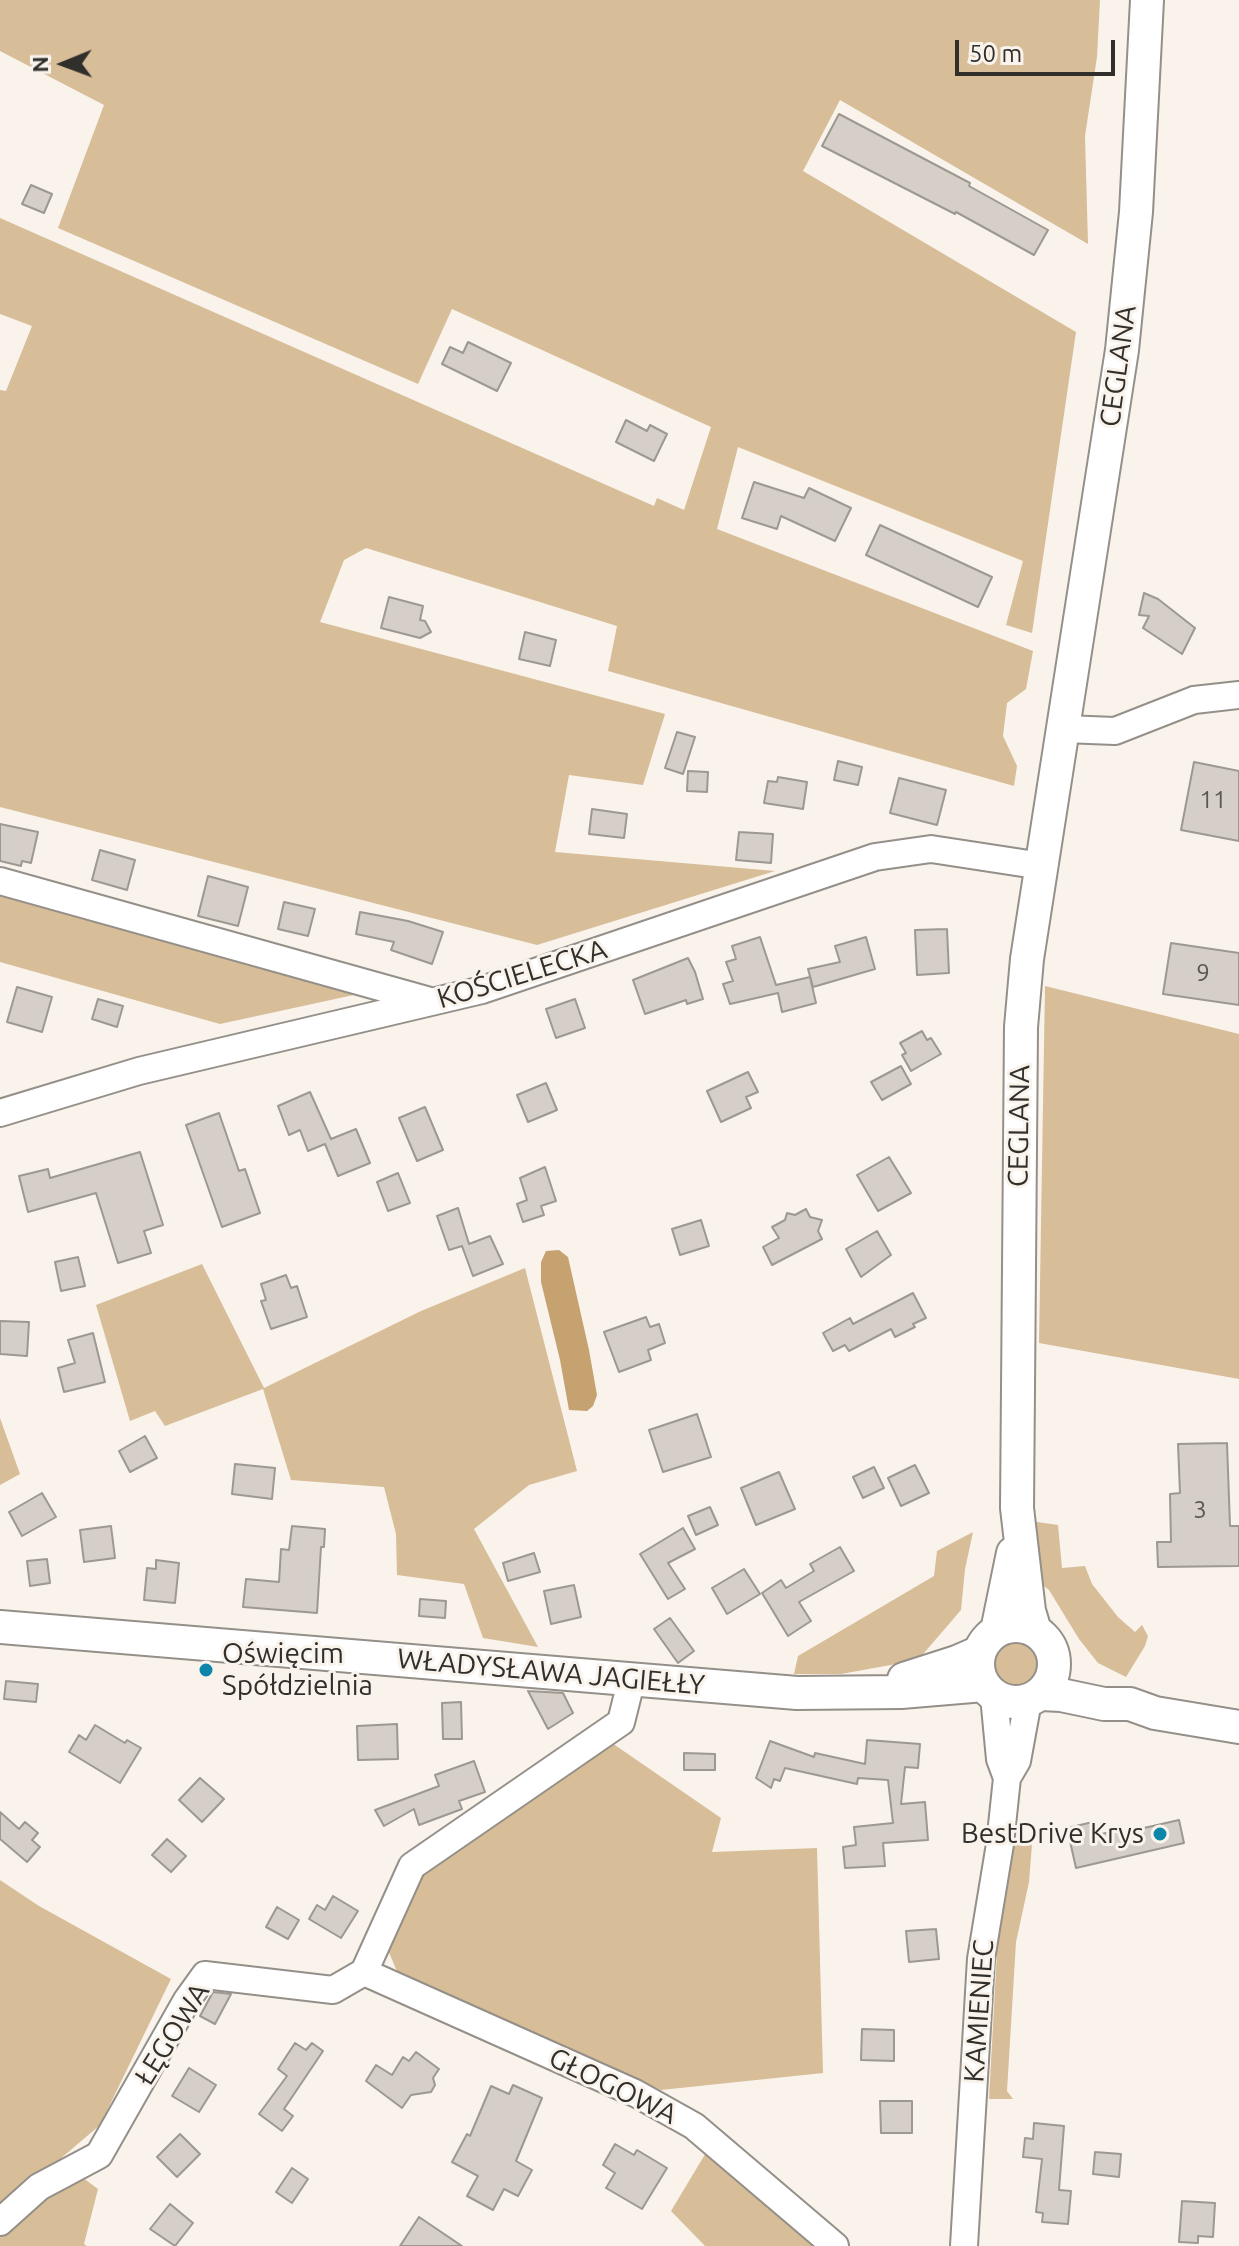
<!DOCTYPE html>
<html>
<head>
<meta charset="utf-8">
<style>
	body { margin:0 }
	#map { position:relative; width:1239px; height:2246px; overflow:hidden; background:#f9f3ec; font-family:Ubuntu,sans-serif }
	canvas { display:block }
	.north { position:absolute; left:24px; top:24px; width:80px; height:80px; -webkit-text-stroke:6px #f9f3ec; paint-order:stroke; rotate:269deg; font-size:22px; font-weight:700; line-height:32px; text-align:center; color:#312f2c }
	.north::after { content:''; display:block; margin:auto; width:28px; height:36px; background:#312f2c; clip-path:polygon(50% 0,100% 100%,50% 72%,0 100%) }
	.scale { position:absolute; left:955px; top:40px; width:160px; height:36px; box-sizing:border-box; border:4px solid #312f2c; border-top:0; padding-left:10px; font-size:24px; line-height:28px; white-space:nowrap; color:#312f2c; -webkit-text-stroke:6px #f9f3ec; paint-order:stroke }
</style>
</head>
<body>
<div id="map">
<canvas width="1239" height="2246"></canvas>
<div class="north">N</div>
<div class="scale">50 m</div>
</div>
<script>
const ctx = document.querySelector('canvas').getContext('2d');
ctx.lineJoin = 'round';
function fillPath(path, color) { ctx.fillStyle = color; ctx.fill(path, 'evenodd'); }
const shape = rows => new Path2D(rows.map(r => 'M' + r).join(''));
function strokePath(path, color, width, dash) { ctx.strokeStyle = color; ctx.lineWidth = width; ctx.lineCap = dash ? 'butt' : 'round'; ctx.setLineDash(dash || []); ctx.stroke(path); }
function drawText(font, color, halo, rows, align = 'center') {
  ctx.font = font + ' Ubuntu,sans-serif'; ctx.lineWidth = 6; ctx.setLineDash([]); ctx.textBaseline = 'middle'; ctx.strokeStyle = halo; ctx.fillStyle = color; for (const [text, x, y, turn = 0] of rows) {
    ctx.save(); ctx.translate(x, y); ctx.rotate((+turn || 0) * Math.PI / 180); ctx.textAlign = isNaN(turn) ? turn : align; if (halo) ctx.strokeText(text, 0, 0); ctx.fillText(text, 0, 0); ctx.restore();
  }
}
fillPath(shape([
	[0,0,1100,0,1097,57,1085,136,1088,244,840,100,803,171,1076,332,1032,633,1006,625,1023,561,738,447,717,529,1033,651,1026,689,1007,703,1003,736,1017,766,1014,786,608,671,617,626,366,548,344,560,320,622,665,714,643,785,569,775,555,852,775,871,537,945,0,807,0,390,6,391,32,326,0,314,0,218,654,506,657,498,684,510,711,427,452,309,418,384,58,228,104,105,0,51],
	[0,893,372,991,220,1024,0,962],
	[1045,986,1239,1034,1239,1379,1039,1343],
	[202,1264,264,1388,421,1311,525,1268,577,1471,529,1485,474,1529,538,1647,483,1638,464,1584,397,1575,396,1534,384,1487,291,1480,263,1389,165,1426,155,1411,130,1421,96,1305],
	[0,1418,20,1474,0,1485],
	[1037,1522,1058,1525,1062,1568,1085,1566,1092,1584,1118,1617,1135,1632,1142,1625,1148,1636,1145,1646,1126,1677,1098,1663,1079,1639,1049,1590,1035,1579,1034,1530],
	[973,1532,965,1569,961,1610,918,1660,841,1674,794,1674,798,1656,934,1576,937,1551],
	'992 1665a24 24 0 1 1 48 0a24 24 0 1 1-48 0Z',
	[609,1741,721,1818,712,1852,817,1848,823,2073,661,2090,401,1981,388,1950,422,1874],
	[1032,1844,1029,1882,1016,1942,1007,2091,1013,2099,989,2099,999,1915,1012,1845],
	[0,1880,39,1906,171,1979,100,2125,59,2160,98,2189,84,2244,87,2246,0,2246],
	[707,2151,818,2246,705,2246,671,2211]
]), '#d7bd98');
fillPath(shape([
	[559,1250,568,1257,589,1350,597,1395,593,1406,587,1411,569,1410,560,1360,541,1282,541,1262,546,1251]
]), '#c5a270');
const building = shape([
	[839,114,970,183,969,186,1048,230,1034,255,956,212,955,214,822,146,839,114],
	[31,185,52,194,44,213,22,204,31,185],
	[468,342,511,363,497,391,442,364,450,347,463,353,468,342],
	[626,420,647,431,650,425,667,434,654,461,616,442,626,420],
	[754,482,804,498,809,488,851,508,835,541,781,516,777,529,742,518,754,482],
	[880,525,992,577,978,607,866,555,880,525],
	[1144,593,1158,599,1195,628,1182,654,1143,628,1149,616,1139,615,1144,593],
	[389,597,423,606,420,620,425,621,431,632,420,638,381,628,389,597],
	[525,632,556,640,550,666,519,659,525,632],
	[677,732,695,737,683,774,665,768,677,732],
	[838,761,862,767,858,785,834,780,838,761],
	[1194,762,1239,771,1239,841,1181,830,1194,762],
	[688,771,708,772,707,792,687,791,688,771],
	[778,777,807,782,803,809,764,803,768,781,777,782,778,777],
	[899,778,946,790,937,825,890,813,899,778],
	[592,809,627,814,624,838,589,834,592,809],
	[0,824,38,832,31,863,22,861,21,866,0,861,0,824],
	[739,832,773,834,771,863,736,860,739,832],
	[100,850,135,860,127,890,92,880,100,850],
	[208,876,248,887,238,926,198,916,208,876],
	[284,902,315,909,308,936,278,929,284,902],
	[360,912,408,921,443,932,432,964,391,950,394,942,356,934,360,912],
	[947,929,949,973,917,975,915,930,947,929],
	[760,937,776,985,810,977,816,1003,782,1012,778,993,730,1004,723,984,733,981,726,962,736,959,732,946,760,937],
	[866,937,875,969,813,987,808,969,840,962,835,946,866,937],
	[1171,943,1239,953,1239,1005,1163,994,1171,943],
	[688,958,695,972,703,999,687,1004,686,1000,645,1014,633,980,688,958],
	[17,987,52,997,42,1032,7,1022,17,987],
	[98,999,123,1006,117,1027,92,1019,98,999],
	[575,999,585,1028,556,1038,546,1009,575,999],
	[922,1031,927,1040,931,1038,941,1054,911,1071,902,1055,906,1053,900,1043,922,1031],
	[901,1066,911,1084,882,1100,871,1082,901,1066],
	[748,1072,758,1092,746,1097,751,1108,721,1122,707,1091,748,1072],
	[546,1083,557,1110,528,1122,517,1095,546,1083],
	[310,1092,331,1139,356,1129,370,1163,338,1176,325,1144,308,1151,300,1130,289,1135,278,1106,310,1092],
	[425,1107,443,1150,417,1161,399,1118,425,1107],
	[219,1113,239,1171,245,1169,260,1213,222,1227,186,1125,219,1113],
	[140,1152,163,1225,144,1231,151,1253,118,1263,96,1193,28,1212,19,1176,48,1169,50,1178,140,1152],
	[889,1157,911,1193,878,1211,857,1175,889,1157],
	[545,1167,556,1201,541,1206,544,1215,523,1222,517,1204,527,1200,520,1178,545,1167],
	[398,1173,410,1203,388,1211,377,1182,398,1173],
	[458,1208,469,1244,490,1236,503,1264,473,1276,462,1246,449,1250,437,1216,458,1208],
	[806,1209,810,1217,822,1220,818,1231,822,1239,772,1265,763,1247,779,1238,772,1227,785,1220,787,1213,795,1215,806,1209],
	[701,1220,709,1246,680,1255,672,1229,701,1220],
	[877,1231,891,1255,861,1277,846,1249,877,1231],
	[78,1257,85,1286,61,1291,55,1262,78,1257],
	[286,1275,291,1288,297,1286,307,1317,271,1329,261,1301,266,1300,261,1284,286,1275],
	[913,1293,926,1318,913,1324,915,1327,895,1337,891,1329,849,1351,845,1345,833,1351,823,1333,850,1318,853,1324,913,1293],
	[646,1317,650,1327,659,1324,665,1343,648,1350,651,1360,619,1372,604,1332,646,1317],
	[0,1321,29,1322,27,1356,0,1354,0,1321],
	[93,1333,105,1382,64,1392,58,1368,75,1363,68,1340,93,1333],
	[697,1414,711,1457,663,1472,649,1430,697,1414],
	[145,1436,157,1458,130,1472,119,1451,145,1436],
	[1227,1443,1230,1526,1239,1526,1239,1566,1158,1567,1157,1542,1171,1542,1170,1494,1180,1493,1178,1444,1227,1443],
	[235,1464,275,1468,272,1499,232,1494,235,1464],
	[915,1465,929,1493,901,1506,888,1478,915,1465],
	[874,1467,884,1488,863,1498,853,1477,874,1467],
	[779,1472,795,1509,756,1525,741,1488,779,1472],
	[42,1493,56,1517,22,1536,9,1512,42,1493],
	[710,1507,718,1525,696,1535,688,1516,710,1507],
	[111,1526,115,1558,84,1562,80,1530,111,1526],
	[292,1526,325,1529,324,1547,321,1547,317,1613,243,1607,246,1579,279,1582,281,1549,289,1550,292,1526],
	[683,1528,695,1549,668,1563,685,1589,668,1599,640,1554,683,1528],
	[840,1547,854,1571,799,1602,811,1621,788,1636,762,1593,781,1580,786,1588,814,1571,810,1564,840,1547],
	[534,1553,540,1572,508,1581,503,1563,534,1553],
	[47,1559,50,1583,30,1586,27,1561,47,1559],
	[156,1560,179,1563,175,1603,144,1600,147,1568,156,1569,156,1560],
	[744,1569,760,1594,727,1614,712,1588,744,1569],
	[574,1585,581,1617,551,1624,544,1591,574,1585],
	[420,1599,446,1601,445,1618,419,1616,420,1599],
	[670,1618,694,1651,678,1663,654,1629,670,1618],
	[6,1681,38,1684,36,1702,4,1699,6,1681],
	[528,1691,563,1693,573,1713,548,1729,528,1691],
	[461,1702,462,1739,443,1739,442,1703,461,1702],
	[397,1724,398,1759,358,1760,357,1726,397,1724],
	[95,1725,125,1743,127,1740,141,1748,120,1783,69,1752,79,1735,86,1740,95,1725],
	[867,1740,920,1744,918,1768,905,1767,901,1804,925,1802,928,1840,883,1843,885,1866,845,1868,843,1847,856,1845,854,1827,893,1823,888,1780,858,1778,857,1784,785,1768,780,1781,774,1779,771,1788,756,1778,770,1741,814,1757,815,1753,865,1764,867,1740],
	[684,1753,715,1754,715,1770,684,1770,684,1753],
	[474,1761,485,1792,459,1801,462,1809,419,1825,414,1809,384,1826,375,1810,439,1786,435,1775,474,1761],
	[200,1778,224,1799,202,1822,179,1800,200,1778],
	[0,1812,19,1829,25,1822,38,1833,32,1840,40,1847,27,1862,0,1839,0,1812],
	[1179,1820,1184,1843,1076,1868,1067,1828,1093,1822,1096,1835,1121,1830,1122,1833,1179,1820],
	[167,1839,186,1856,171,1872,152,1855,167,1839],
	[333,1896,358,1911,341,1938,309,1919,317,1905,325,1910,333,1896],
	[277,1907,299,1920,288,1939,266,1927,277,1907],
	[936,1929,939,1959,909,1962,906,1931,936,1929],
	[213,1992,231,1994,215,2024,200,2016,213,1992],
	[862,2029,894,2030,894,2061,861,2060,862,2029],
	[295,2043,306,2050,312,2043,323,2051,284,2109,293,2116,282,2131,259,2114,287,2076,278,2069,295,2043],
	[416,2052,439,2069,433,2078,435,2085,431,2092,411,2095,402,2108,366,2081,376,2065,392,2075,403,2057,409,2061,416,2052],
	[189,2068,216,2085,199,2112,172,2096,189,2068],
	[513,2085,542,2098,516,2161,532,2170,518,2196,504,2189,493,2210,467,2196,478,2176,452,2162,467,2134,470,2136,491,2086,509,2094,513,2085],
	[880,2101,912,2101,912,2133,881,2133,880,2101],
	[1034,2123,1064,2126,1059,2190,1071,2191,1068,2224,1042,2222,1043,2213,1036,2212,1042,2159,1023,2157,1025,2138,1033,2139,1034,2123],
	[180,2134,200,2154,177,2177,157,2157,180,2134],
	[615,2144,634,2155,637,2150,667,2168,642,2209,606,2188,615,2173,603,2165,615,2144],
	[1095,2152,1121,2154,1119,2177,1093,2174,1095,2152],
	[292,2168,308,2179,292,2203,276,2192,292,2168],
	[1182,2201,1215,2203,1213,2237,1198,2236,1198,2243,1179,2242,1182,2201],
	[170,2204,193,2223,175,2246,150,2229,170,2204],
	[419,2217,462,2246,400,2246,419,2217]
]);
fillPath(building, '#d5cfc8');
strokePath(building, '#9d9891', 2);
const minor = shape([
	[1064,729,1115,731,1194,700,1239,695],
	[0,881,430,1001],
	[0,1113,139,1071,482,990,875,857,931,849,1042,866],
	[1007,1778,1017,1761,1028,1701],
	[364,1972,635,2093,694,2126,835,2246],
	[0,2222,39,2187,99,2155,187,2000,205,1975,333,1990,364,1972,412,1866,621,1722,632,1678],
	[964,2246,981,1959,1000,1844,1007,1778,1000,1759,994,1696]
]);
const tertiary = shape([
	'978 1664a38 38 0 1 1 76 0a38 38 0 1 1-76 0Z',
	[0,1627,797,1693,901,1692,984,1685],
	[997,1631,1013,1553],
	[1035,1631,1029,1611,1017,1508,1021,1027,1027,959,1122,350,1136,212,1147,0],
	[904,1679,957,1662,980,1652],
	[1041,1694,1061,1695,1104,1704,1130,1704,1155,1713,1239,1727]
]);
strokePath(minor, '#948f88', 30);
strokePath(tertiary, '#948f88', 36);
strokePath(minor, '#fff', 26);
strokePath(tertiary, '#fff', 32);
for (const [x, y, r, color] of [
	[206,1670,8,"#0d86aa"],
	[1160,1834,8,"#0d86aa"]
]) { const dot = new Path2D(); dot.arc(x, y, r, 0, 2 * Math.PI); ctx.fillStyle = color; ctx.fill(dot); strokePath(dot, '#f9f3ec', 3); }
drawText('24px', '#5a5753', null, [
	["11",1213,800],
	["9",1203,973],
	["3",1200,1510]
]);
drawText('28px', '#312f2c', '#f9f3ec', [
	["CEGLANA",1118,366,-82],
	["KOŚCIELECKA",522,974,-17],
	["CEGLANA",1019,1126,-89],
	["WŁADYSŁAWA JAGIEŁŁY",551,1672,5],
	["KAMIENIEC",979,2011,-86],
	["ŁĘGOWA",172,2034,-58],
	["GŁOGOWA",613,2086,26]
]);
drawText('28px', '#312f2c', '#f9f3ec', [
	["Oświęcim",222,1654],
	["Spółdzielnia",222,1686],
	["BestDrive Krys",1144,1834,"right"]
], 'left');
</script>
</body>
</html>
